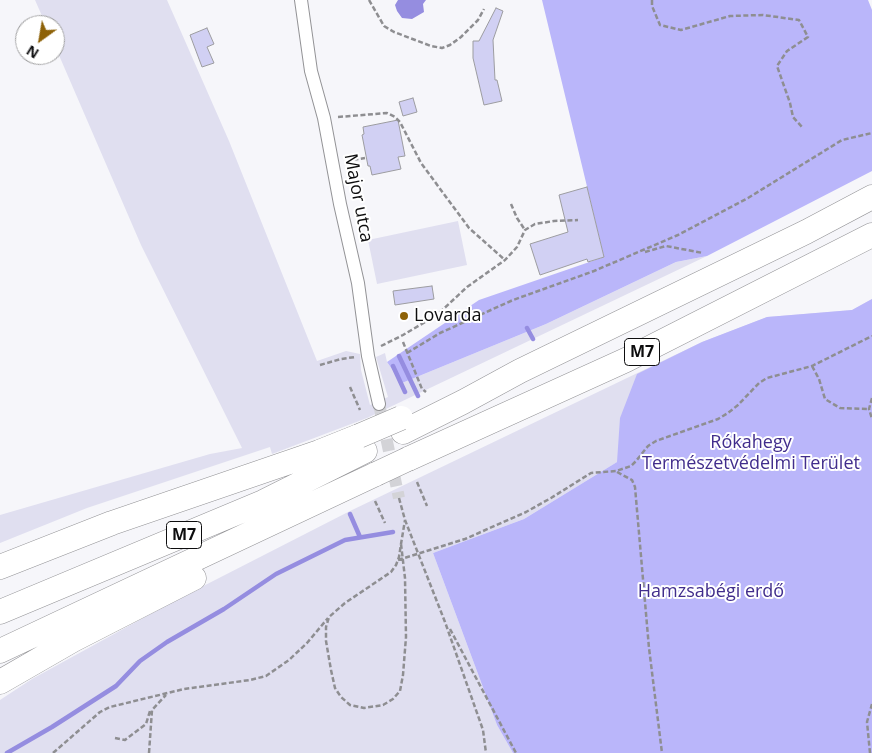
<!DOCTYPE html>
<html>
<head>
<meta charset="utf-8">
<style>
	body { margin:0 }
	#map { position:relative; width:872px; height:753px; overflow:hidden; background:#f6f6fa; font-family:"Open Sans",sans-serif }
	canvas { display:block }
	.north { position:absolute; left:15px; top:15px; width:50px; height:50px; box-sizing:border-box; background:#fff; border:1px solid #9e9e9f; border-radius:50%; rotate:212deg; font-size:14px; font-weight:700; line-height:20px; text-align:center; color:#0d0d0e }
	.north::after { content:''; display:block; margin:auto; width:18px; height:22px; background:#8e6208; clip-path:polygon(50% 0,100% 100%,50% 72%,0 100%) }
</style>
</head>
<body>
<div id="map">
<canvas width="872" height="753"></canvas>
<div class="north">N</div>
</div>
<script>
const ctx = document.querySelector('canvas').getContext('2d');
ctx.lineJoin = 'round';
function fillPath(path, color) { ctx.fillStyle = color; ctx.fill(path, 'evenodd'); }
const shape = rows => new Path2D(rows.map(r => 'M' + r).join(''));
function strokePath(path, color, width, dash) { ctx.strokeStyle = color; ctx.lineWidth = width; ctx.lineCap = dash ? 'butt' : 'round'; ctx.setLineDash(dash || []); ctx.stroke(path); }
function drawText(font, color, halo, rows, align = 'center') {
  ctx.font = font + ' "Open Sans",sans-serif'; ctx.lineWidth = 4; ctx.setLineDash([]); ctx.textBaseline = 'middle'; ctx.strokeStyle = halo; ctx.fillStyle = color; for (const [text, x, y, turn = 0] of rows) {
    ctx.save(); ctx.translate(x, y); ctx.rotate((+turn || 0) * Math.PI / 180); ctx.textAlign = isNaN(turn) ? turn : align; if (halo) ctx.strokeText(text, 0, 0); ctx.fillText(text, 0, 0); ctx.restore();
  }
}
fillPath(shape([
	[35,0,167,0,229,141,317,361,346,351,360,354,361,370,370,405,388,397,376,357,385,353,387,362,402,383,546,324,676,262,707,256,367,418,272,454,270,447,87,508,0,543,0,515,210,454,242,448,141,245,55,46,55,25,46,25],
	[458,221,467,265,377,284,368,240],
	[872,299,872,753,617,462,524,519,433,553,497,725,513,753,0,753,0,700,32,679,176,600,350,511,702,342,767,317,852,310]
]), '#e0dff0');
fillPath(shape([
	[542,0,868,0,872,10,872,171,707,256,676,262,546,324,402,383,387,362,479,300,604,257],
	[872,299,872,753,513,753,497,725,433,553,524,519,617,462,620,418,637,374,702,342,767,317,852,310]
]), '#bab6fa');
fillPath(shape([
	[398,0,426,0,423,4,424,12,412,19,402,18,397,11,395,5]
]), '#958de0');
strokePath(shape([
	[527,328,533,339],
	[399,356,418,396],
	[393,366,405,392],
	[350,514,360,537],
	[7,753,52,727,116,686,140,661,167,642,224,609,276,574,345,540,393,532]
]), '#958de0', 4.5);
const building = shape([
	[496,8,503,11,493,40,495,80,497,80,502,101,484,105,473,58,473,41,479,41,496,8],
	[207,28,214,44,207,47,214,63,202,67,190,35,207,28],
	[413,98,417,112,403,116,399,102,413,98],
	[398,120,405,156,398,157,401,169,372,175,370,166,368,166,362,135,364,134,363,127,398,120],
	[587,187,604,257,588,262,587,259,540,275,530,244,568,232,559,195,587,187],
	[432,286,434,299,395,305,393,291,432,286]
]);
fillPath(building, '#d1d0f3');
strokePath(building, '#9c9ca0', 1);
strokePath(shape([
	[379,404,399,498]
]), '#d3d3d7', 12, [12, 6]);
const street = shape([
	[301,0,311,71,324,118,340,204,358,283,368,356,379,404]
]);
const highway = shape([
	[403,432,463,402,520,371,806,232,872,197],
	[408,459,626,360,872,235],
	[0,567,112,523,319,452,359,436],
	[0,612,263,502,365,451],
	[0,651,376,474],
	[0,682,73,640,194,578]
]);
strokePath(street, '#939396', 14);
strokePath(highway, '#939396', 25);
strokePath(shape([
	[369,0,384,26,394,32,431,46,442,48,450,45,461,37,478,20,484,9],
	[652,0,652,6,660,25,681,30,730,16,763,15,799,20,808,37,787,51,777,66,790,103,793,117,802,127],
	[338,117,387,113,395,117,400,122,421,163,469,228,505,260],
	[346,161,365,158],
	[511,204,517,218,525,230],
	[645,252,666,246,703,253],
	[403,342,422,389,426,392],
	[381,346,403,335,437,315,467,287,505,260,517,247,525,230,535,224,554,221,578,220],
	[407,353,440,333,513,300,594,271,678,235,748,198,842,140,872,133],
	[320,365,341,359,355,357],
	[812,366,819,379,825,399,840,408,869,409],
	[350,387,360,410],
	[872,398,869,409,872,419],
	[617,472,632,480,635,487,649,648,662,753],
	[417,482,427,506],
	[399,498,405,520,445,622,483,730,486,753],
	[375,501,385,523],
	[401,544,405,578,406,637,403,675,400,691,393,699,383,705,364,708,350,705,341,697,335,688,331,670,326,641,326,627,329,617,345,603,391,572,396,565,399,557,401,544,405,520],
	[398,560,465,539,526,512,551,498,591,473,616,471,631,466,636,461,648,446,656,441,718,419,728,413,738,405,759,383,767,378,812,366,872,336],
	[450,629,516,753],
	[115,738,125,740,146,724,150,711],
	[53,753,100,712,110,707,184,689,250,680,266,676,289,660,307,643,328,618],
	[149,753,152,710,166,695],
	[870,753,867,722,872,704]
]), '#8e8e91', 2.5, [5, 2.5]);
strokePath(street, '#fff', 12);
strokePath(highway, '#fff', 24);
const highwayBridge = shape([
	[359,436,401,418],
	[376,474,408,459]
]);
strokePath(highwayBridge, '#939396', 25, []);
strokePath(highwayBridge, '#fff', 24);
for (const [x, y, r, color] of [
	[404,316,5,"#8e6208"]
]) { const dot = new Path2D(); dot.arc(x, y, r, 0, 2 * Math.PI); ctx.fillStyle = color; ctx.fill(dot); strokePath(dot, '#fff', 2); }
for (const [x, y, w] of [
	[642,352,35],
	[184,535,35]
]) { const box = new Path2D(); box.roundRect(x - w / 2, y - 13.5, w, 27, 4); ctx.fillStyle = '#fff'; ctx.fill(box); strokePath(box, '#0d0d0e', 1); }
drawText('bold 16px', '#0d0d0e', null, [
	["M7",642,352],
	["M7",184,535]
]);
drawText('18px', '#0d0d0e', '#fff', [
	["Major utca",358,198,79]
]);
drawText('18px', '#0d0d0e', '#fff', [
	["Lovarda",414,316]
], 'left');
drawText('18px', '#412d8c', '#fff', [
	["Rókahegy",751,443],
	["Természetvédelmi Terület",751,464],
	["Hamzsabégi erdő",711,592]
]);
</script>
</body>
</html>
